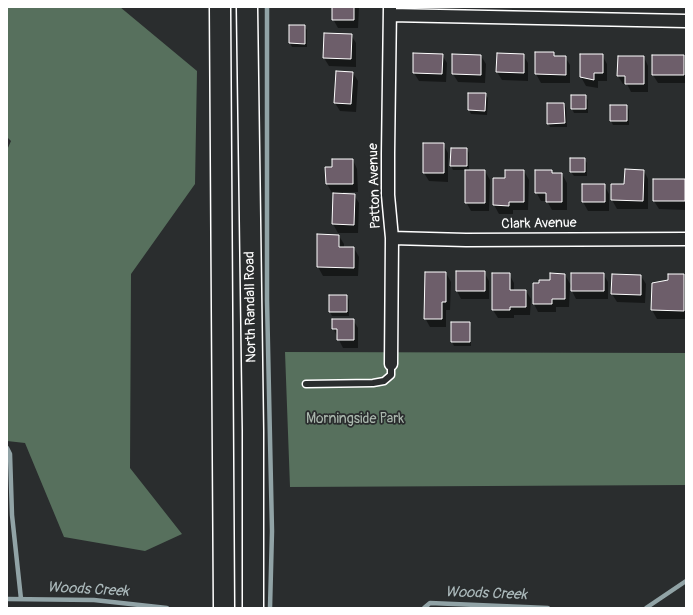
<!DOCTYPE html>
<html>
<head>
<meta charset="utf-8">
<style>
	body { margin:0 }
	#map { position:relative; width:693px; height:615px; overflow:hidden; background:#2a2d2e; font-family:Pangolin,sans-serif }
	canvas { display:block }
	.frame { position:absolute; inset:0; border:8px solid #fff; pointer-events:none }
</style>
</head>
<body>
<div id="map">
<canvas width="693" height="615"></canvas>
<div class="frame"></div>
</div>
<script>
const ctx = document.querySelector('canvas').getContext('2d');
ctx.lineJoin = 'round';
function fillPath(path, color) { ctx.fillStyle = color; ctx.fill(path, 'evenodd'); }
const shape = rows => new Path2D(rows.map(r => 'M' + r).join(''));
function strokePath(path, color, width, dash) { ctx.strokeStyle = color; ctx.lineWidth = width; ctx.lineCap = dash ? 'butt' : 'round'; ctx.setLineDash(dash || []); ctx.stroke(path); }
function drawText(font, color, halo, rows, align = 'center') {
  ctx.font = font + ' Pangolin,sans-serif'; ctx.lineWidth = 3.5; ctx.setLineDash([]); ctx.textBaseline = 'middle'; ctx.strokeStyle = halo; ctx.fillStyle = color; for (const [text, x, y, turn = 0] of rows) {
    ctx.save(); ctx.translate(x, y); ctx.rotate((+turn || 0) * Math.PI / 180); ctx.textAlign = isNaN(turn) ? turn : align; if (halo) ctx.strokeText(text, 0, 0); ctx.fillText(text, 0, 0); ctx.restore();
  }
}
fillPath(shape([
	[7,7,120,7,197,71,195,184,131,274,130,468,182,534,145,551,64,537,25,443,7,441,7,150,11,141,7,137],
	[285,352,686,353,686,485,290,487]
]), '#57705d');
fillPath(shape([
	[333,7,359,7,358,28,338,28,333,19],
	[304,26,307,30,307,47,292,47,290,43],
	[351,35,356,43,356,67,329,66,324,58],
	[536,53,553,53,555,57,565,57,570,65,570,83,541,83,536,74],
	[442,55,447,63,446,82,419,81,414,73],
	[523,55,528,63,528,81,502,80,497,72],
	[602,55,607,64,607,81,598,81,598,88,586,86,581,77],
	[481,56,486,64,485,83,458,82,453,74],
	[684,56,686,60,686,83,658,83,653,75],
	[644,57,648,66,648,92,631,92,627,84,623,84,618,76],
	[353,73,358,81,356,112,340,111,335,103],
	[485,94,488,98,487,115,471,114,469,110],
	[572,96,585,96,588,100,588,113,574,113,572,109],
	[564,104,566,108,567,127,550,127,548,123],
	[627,106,629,110,629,125,613,125,611,121],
	[443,144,448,153,448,182,429,181,424,173],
	[467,149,469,153,469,171,485,171,490,180,489,211,471,211,466,202,466,170,453,170,451,166],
	[571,159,584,159,587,163,587,176,574,176,571,172],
	[353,160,357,169,358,192,343,192,343,194,354,195,359,203,358,233,338,233,333,224,334,193,332,193,327,184,326,168,333,168],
	[524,171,529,180,528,210,513,210,513,214,499,214,494,205,494,179,506,179],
	[551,171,553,174,562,174,567,183,567,210,552,210,547,201,541,201,536,192],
	[644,171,648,179,648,209,617,209,612,200,612,185,625,185],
	[684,180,686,183,686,210,659,209,654,201],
	[583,185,604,185,609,194,609,211,588,211,583,202],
	[318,235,339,236,344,244,344,248,354,248,359,257,358,276,323,276,318,267],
	[484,272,489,281,489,299,461,299,457,291],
	[446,273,451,282,450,310,446,310,446,327,430,327,425,318],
	[509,274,514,283,514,291,526,291,531,299,530,315,514,315,514,318,498,318,493,310],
	[603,274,608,282,608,299,576,299,570,287,569,307,556,307,556,312,538,312,534,304,551,281,565,275,572,287],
	[684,275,686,279,686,319,657,319,652,310,653,283,669,281],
	[641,276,646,284,645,303,617,302,612,294],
	[347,296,349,300,349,316,332,316,330,312],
	[353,320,358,328,358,348,343,348,333,328],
	[469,323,471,327,471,346,454,346,452,342]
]), '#0007');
strokePath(shape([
	[267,7,267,300,272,531,270,608],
	[7,448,10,454,12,515,21,599],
	[7,599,94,600,167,608],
	[424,608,430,603,548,608],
	[646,608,686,581]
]), '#91a3a6', 4.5);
const building = shape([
	[332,7,354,7,354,20,332,20,332,7],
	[289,25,305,25,305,44,289,43,289,25],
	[324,33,352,34,351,59,323,58,324,33],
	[535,52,554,52,554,56,566,56,566,75,535,74,535,52],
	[413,53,443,54,442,74,413,73,413,53],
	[497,53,524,54,524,73,496,72,497,53],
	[452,54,481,55,481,75,452,74,452,54],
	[580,54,603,54,603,73,594,73,594,80,580,77,580,54],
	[652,55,684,55,684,75,652,75,652,55],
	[618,56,644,56,644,84,625,84,625,76,617,76,618,56],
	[336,71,353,72,351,104,334,103,336,71],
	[468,93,486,93,485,111,468,110,468,93],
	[571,95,586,95,586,109,571,109,571,95],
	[547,103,564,103,565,123,547,124,547,103],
	[610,105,627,105,627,121,610,121,610,105],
	[423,143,444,143,444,173,423,173,423,143],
	[451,148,467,148,467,166,450,166,451,148],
	[570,158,585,158,585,172,570,172,570,158],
	[332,159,353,159,353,184,326,184,325,167,332,167,332,159],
	[625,169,644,170,643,201,611,200,611,184,624,184,625,169],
	[465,170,485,170,485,203,465,203,465,170],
	[505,170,524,170,524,202,509,202,509,206,493,205,493,178,505,178,505,170],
	[535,170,552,170,552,173,562,173,562,202,546,202,546,193,535,193,535,170],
	[653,179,685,179,685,201,653,201,653,179],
	[582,184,605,184,605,202,582,202,582,184],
	[333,193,355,194,354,225,332,224,333,193],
	[317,234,339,235,339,247,354,247,354,268,317,267,317,234],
	[456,271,485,271,485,291,456,291,456,271],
	[425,272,446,272,446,302,442,302,442,319,424,319,425,272],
	[492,273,510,273,510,290,526,290,526,307,510,307,510,310,492,310,492,273],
	[550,273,565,274,565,299,552,299,552,304,533,304,533,283,539,283,539,280,550,280,550,273],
	[571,273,604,273,604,291,571,291,571,273],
	[612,274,641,275,641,295,611,294,612,274],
	[668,274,684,274,684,311,651,310,652,283,668,280,668,274],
	[329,295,347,295,347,312,329,312,329,295],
	[332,319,354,319,354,340,337,340,337,329,332,329,332,319],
	[451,322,470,322,470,342,451,342,451,322]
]);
fillPath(building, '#6d5e6a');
strokePath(building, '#fff', 1);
const service = shape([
	[306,384,373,383,384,381,391,375,391,364]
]);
const minor = shape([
	[390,7,388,153,388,195,392,238,391,364],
	[390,15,686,21],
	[392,238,466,240,686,239]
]);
const primary = shape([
	[220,7,224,608],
	[247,7,253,431,253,608]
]);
strokePath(service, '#fff', 9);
strokePath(minor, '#fff', 15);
strokePath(primary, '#fff', 23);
strokePath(service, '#2a2d2e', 6);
strokePath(minor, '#2a2d2e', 12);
strokePath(primary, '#2a2d2e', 20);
drawText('14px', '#fff', '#2a2d2e', [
	["Patton Avenue",375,186,-92],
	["Clark Avenue",539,224,-1],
	["North Randall Road",251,307,-91]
]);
drawText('14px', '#abb8ae', '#2a2d2e', [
	["Morningside Park",355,419]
]);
drawText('italic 15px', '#acbabc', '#2a2d2e', [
	["Woods Creek",88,590,3],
	["Woods Creek",486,594,2]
]);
</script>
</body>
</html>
